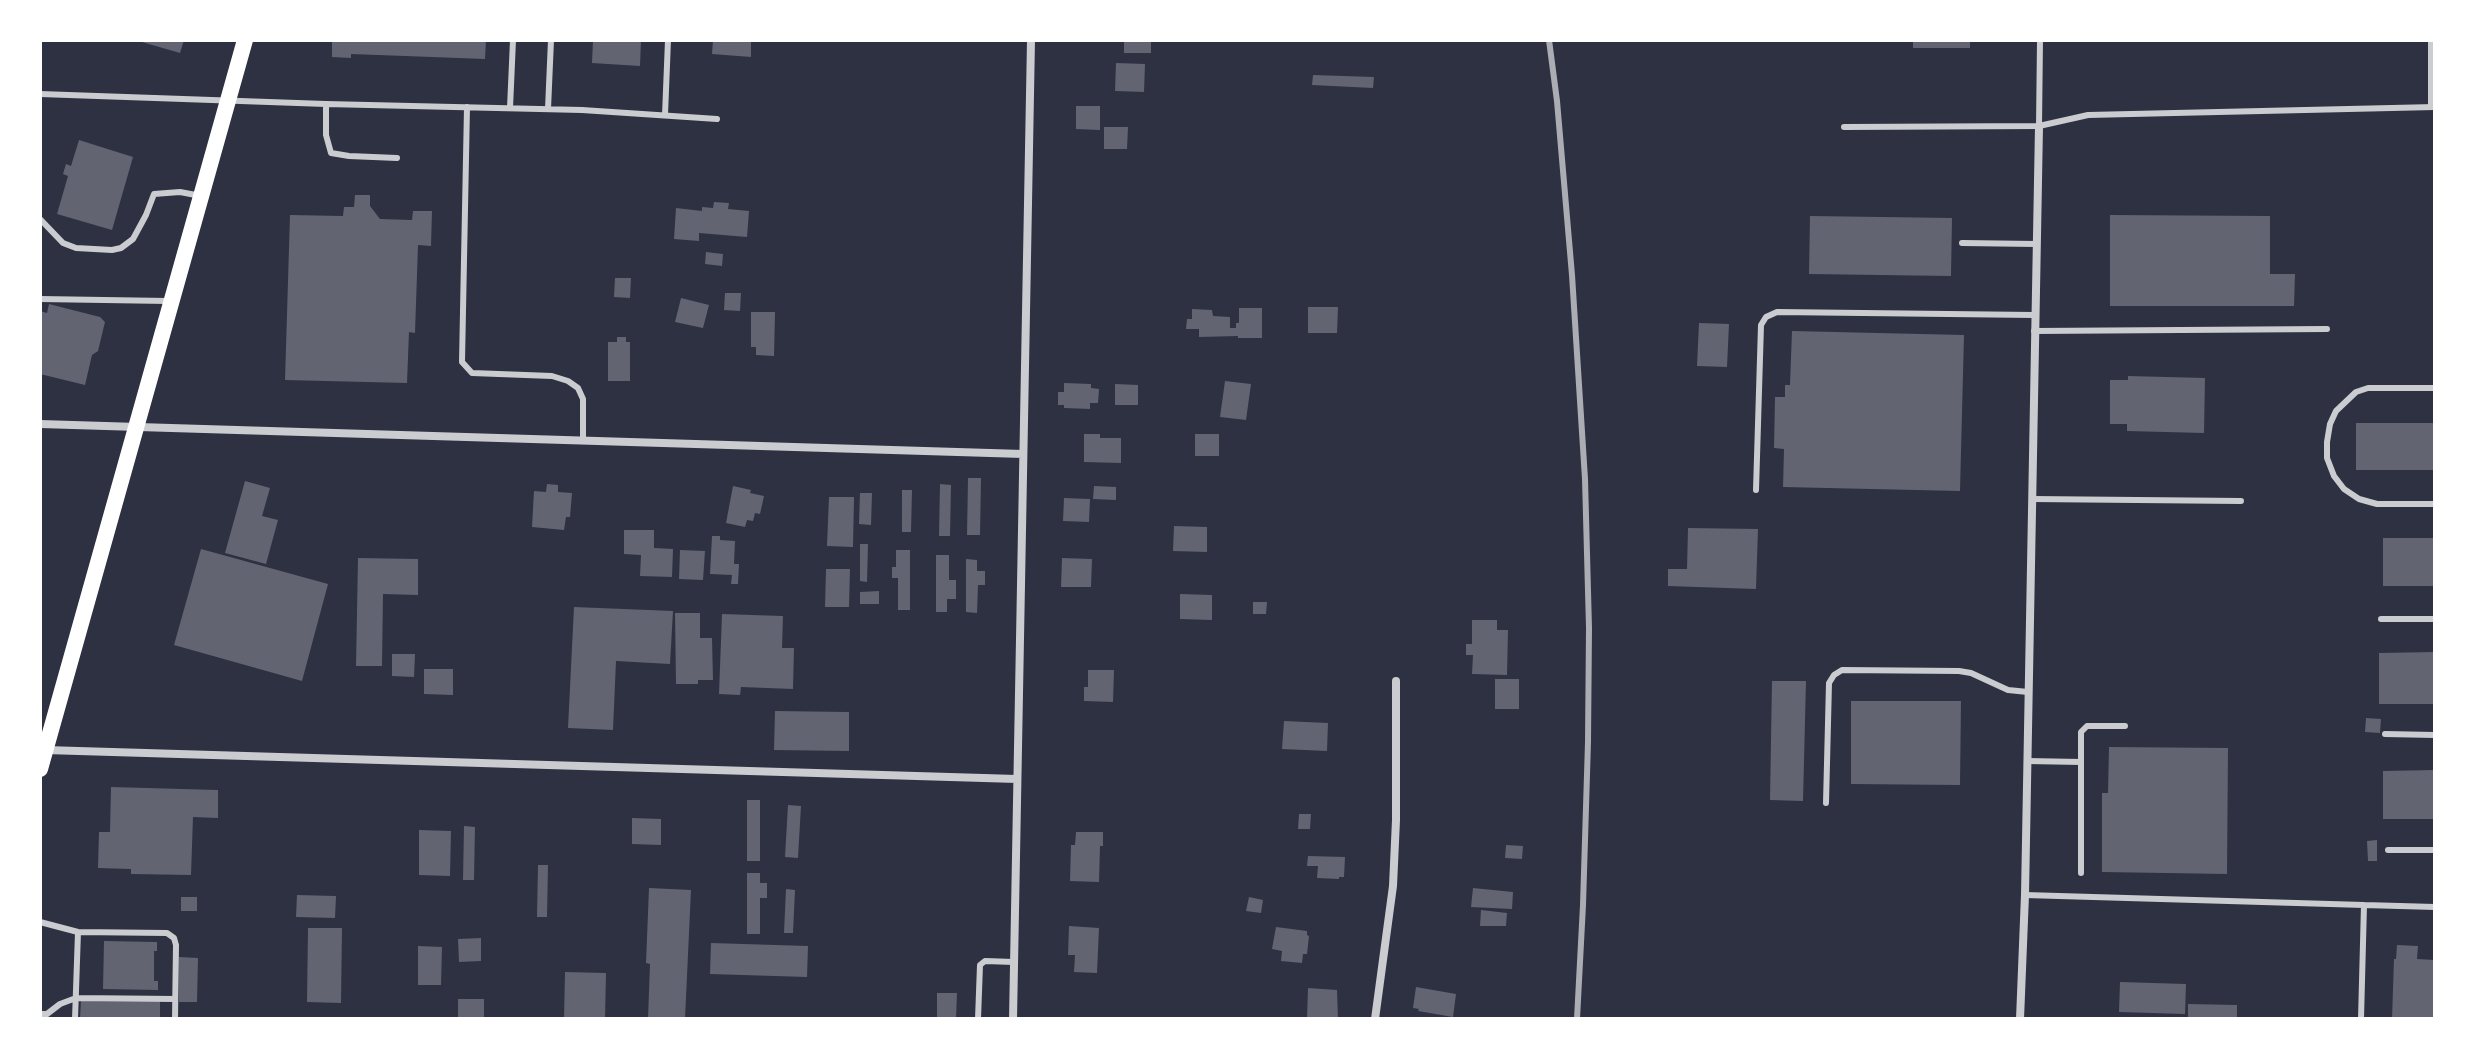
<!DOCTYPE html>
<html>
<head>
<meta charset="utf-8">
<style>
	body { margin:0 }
	#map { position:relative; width:2475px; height:1059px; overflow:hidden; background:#2d3142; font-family:Helvetica,sans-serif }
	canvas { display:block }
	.frame { position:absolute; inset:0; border:42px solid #fff; pointer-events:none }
</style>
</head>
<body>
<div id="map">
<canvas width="2475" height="1059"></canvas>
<div class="frame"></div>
</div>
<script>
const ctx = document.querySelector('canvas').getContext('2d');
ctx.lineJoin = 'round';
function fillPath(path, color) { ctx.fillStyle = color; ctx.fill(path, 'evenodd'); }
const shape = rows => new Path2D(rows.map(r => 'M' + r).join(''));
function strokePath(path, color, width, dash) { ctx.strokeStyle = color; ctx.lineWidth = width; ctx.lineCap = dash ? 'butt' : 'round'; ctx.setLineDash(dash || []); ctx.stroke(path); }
fillPath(shape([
	[135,40,184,40,180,53],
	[332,40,486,40,485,59,351,54,351,58,332,57],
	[593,40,641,40,640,66,592,63],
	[713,40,751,40,751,57,712,54],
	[1124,40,1151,40,1151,53,1124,53],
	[1913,40,1970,40,1970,48,1913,48],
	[1116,63,1145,64,1144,92,1115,91],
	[1313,75,1374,77,1373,88,1312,85],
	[1076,106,1100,106,1100,130,1076,129],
	[1104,127,1128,127,1127,149,1104,149],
	[79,140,133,157,112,230,57,214,68,176,63,174,66,164,71,166],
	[355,195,370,195,370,206,380,219,412,220,413,211,432,211,431,246,418,245,415,333,409,332,407,383,285,380,290,215,343,216,344,207,354,207],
	[714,202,729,203,728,209,749,211,747,237,699,233,699,241,674,239,676,208,702,211,702,207,713,208],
	[2110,215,2270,216,2270,274,2295,274,2294,306,2110,306],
	[1810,216,1952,218,1951,276,1809,274],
	[706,252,723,254,722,266,705,264],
	[615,278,631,278,630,298,614,297],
	[725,293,741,293,740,311,724,310],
	[681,298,709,305,703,328,675,322],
	[49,304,100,317,105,322,98,351,92,355,85,385,40,374,40,311,47,313],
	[1308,307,1338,307,1337,333,1308,333],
	[1239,308,1262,308,1262,338,1238,338,1238,336,1199,337,1199,329,1186,329,1187,319,1192,319,1192,309,1212,310,1213,316,1230,317,1230,328,1236,328,1236,323,1239,323],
	[751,312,775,312,774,356,756,355,756,347,751,347],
	[1699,323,1729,324,1727,367,1697,366],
	[1792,331,1964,335,1960,491,1783,487,1784,449,1774,448,1775,397,1785,397,1785,385,1790,385],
	[617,337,626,337,626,342,630,342,630,381,608,381,608,342,617,342],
	[2128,376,2205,378,2204,433,2127,431,2127,424,2110,424,2110,380,2128,380],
	[1225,381,1251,384,1246,420,1220,417],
	[1064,383,1091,384,1091,388,1099,389,1098,403,1090,403,1090,409,1064,408,1064,405,1058,405,1058,392,1064,392],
	[1115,384,1138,385,1138,405,1115,405],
	[2356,423,2435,423,2435,470,2356,470],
	[1084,434,1100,434,1100,438,1121,438,1121,463,1084,462],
	[1195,434,1219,434,1219,456,1195,456],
	[968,478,981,478,980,535,967,535],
	[245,481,270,488,262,516,278,520,266,564,225,553],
	[547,484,558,485,558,492,572,493,570,517,566,517,564,530,532,527,534,491,546,492],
	[940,484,951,485,950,536,939,536],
	[733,486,751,490,750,493,764,496,760,514,755,513,753,521,747,520,745,527,726,523],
	[1094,486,1116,487,1116,500,1093,499],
	[902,490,912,490,911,532,902,532],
	[860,493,872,493,871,525,859,524],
	[829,497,854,497,853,547,827,546],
	[1064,498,1090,499,1089,522,1063,521],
	[1174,526,1207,527,1207,552,1173,551],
	[1688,528,1758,529,1756,589,1668,586,1668,569,1687,569],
	[624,530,654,530,654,548,673,549,672,577,640,576,641,555,624,554],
	[712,536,720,536,720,540,735,541,734,564,739,564,738,584,731,584,732,575,710,574],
	[2383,538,2435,538,2435,586,2383,586],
	[860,544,868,544,867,582,860,581],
	[201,549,328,584,302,681,174,645],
	[680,550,705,551,703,580,679,579],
	[896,550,910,550,910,610,898,610,898,578,892,578,892,567,896,567],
	[936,555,949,555,949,580,956,580,956,599,947,599,947,612,936,612],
	[358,558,418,559,418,595,383,594,382,666,356,666],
	[1062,558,1092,559,1091,587,1061,587],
	[966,559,977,560,977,571,985,571,985,585,978,585,977,613,966,612],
	[826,569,850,569,849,607,825,607],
	[879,591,879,604,860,604,860,592],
	[1180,594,1212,595,1212,620,1180,619],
	[1253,602,1267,602,1266,614,1253,614],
	[574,607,673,611,670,664,616,661,613,730,568,728],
	[675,613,700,613,700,638,712,638,713,680,698,680,698,684,676,684],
	[722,614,783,616,782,648,794,648,793,689,741,687,740,695,719,694],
	[1472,620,1497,620,1497,630,1508,630,1507,675,1472,674,1473,655,1466,655,1466,644,1472,644],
	[2435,652,2435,704,2379,704,2379,653],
	[392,654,415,654,414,677,392,676],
	[424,669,453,669,453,695,424,694],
	[1088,670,1114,670,1113,702,1084,701,1084,687,1088,687],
	[1495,679,1519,679,1519,709,1495,709],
	[1772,681,1806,681,1803,801,1770,800],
	[1851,701,1961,701,1960,785,1851,784],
	[775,711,849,712,849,751,774,750],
	[2366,718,2381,719,2380,733,2365,732],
	[1284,721,1328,723,1327,751,1282,749],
	[2109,747,2228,748,2227,874,2102,872,2102,793,2108,793],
	[2435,770,2435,819,2383,819,2383,771],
	[111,787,218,790,218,818,193,817,191,875,131,874,131,869,98,868,99,832,110,832],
	[747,800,760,800,760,861,747,861],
	[788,805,801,806,798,858,785,857],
	[1299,814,1311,814,1310,829,1298,829],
	[632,818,661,819,661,845,632,844],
	[464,826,475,827,474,880,463,880],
	[419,830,451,831,450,876,419,875],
	[1076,832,1103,832,1103,846,1100,846,1099,882,1070,881,1071,845,1075,845],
	[2377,840,2377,861,2368,861,2367,841],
	[1506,845,1523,846,1522,859,1505,858],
	[1308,856,1345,857,1344,877,1339,877,1339,879,1317,878,1318,866,1307,866],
	[538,865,548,865,547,917,537,917],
	[747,873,760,873,760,883,767,883,767,898,760,898,760,934,747,934],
	[649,888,691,890,685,1019,648,1019,650,964,646,963],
	[1473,888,1513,892,1512,909,1471,907],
	[786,889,795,890,793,933,784,933],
	[297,895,336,896,335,918,296,917],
	[181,897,197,897,197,911,181,911],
	[1249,897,1263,900,1261,913,1246,911],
	[1481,910,1507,913,1506,926,1480,926],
	[1069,926,1099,928,1097,973,1074,972,1075,955,1068,955],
	[1276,927,1307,931,1307,935,1309,936,1307,954,1303,954,1302,963,1281,961,1282,951,1272,949],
	[308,928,342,928,341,1003,307,1002],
	[481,938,481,961,459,962,458,939],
	[104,941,157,942,157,951,154,951,154,981,158,981,158,990,103,989],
	[711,943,808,946,807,977,710,974],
	[2397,945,2418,946,2417,959,2435,960,2435,1019,2392,1019,2394,959,2396,959],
	[418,946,442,947,441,985,418,985],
	[179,957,198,958,197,1002,179,1002],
	[565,972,606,973,605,1019,564,1019],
	[2120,982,2186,984,2185,1014,2119,1012],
	[1416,987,1456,994,1453,1017,1418,1011,1419,1009,1413,1008],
	[1308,988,1337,990,1338,1019,1307,1019],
	[937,993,957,993,956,1019,937,1019],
	[458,999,484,999,484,1019,458,1019],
	[81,1000,160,1001,160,1019,80,1019],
	[2188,1004,2237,1005,2237,1019,2188,1019]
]), '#626471');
strokePath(shape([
	[2431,40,2431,107],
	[40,94,326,104,582,110,717,119],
	[326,104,326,135,331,153,349,156,397,158],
	[467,107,462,362,472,373,552,376,568,381,578,388,583,399,583,440],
	[510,108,513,40],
	[548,109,551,40],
	[665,115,668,40],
	[2039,126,2040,40],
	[1844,127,2039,126,2088,115,2435,107],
	[40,219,63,243,76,248,112,250,121,248,133,239,146,215,154,194,180,192,201,196],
	[1962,243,2036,244],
	[40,299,168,301],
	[2034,331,2327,329],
	[2435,388,2368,388,2356,392,2336,411,2330,424,2327,442,2327,458,2334,476,2344,489,2359,499,2377,504,2435,504],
	[1756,490,1761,325,1766,317,1777,312,2034,315],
	[2032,499,2241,501],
	[2381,619,2435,619],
	[2385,734,2435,735],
	[2027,761,2081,762],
	[1826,803,1829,683,1834,675,1842,670,1959,671,1971,673,2008,690,2028,692],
	[2388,850,2435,850],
	[2081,873,2081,732,2087,726,2125,726],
	[2025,895,2364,905,2361,1019],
	[2364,905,2435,907],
	[40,922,78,932,167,933,174,938,176,945,175,1019],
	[40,1014,47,1014,60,1004,76,998,175,999],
	[75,1019,78,932],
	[978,1019,980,965,985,961,1014,962]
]), '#caccd0', 6);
strokePath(shape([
	[40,424,1023,454],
	[45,750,1017,779],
	[1013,1019,1031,40],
	[1375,1019,1393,886,1396,820,1396,681],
	[2020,1019,2025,895,2039,126]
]), '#caccd0', 8);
strokePath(shape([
	[40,769,245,40]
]), '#fff', 16);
strokePath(shape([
	[1549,40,1557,101,1572,275,1585,479,1589,628,1588,742,1583,905,1577,1019]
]), '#abadb3', 6);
</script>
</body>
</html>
